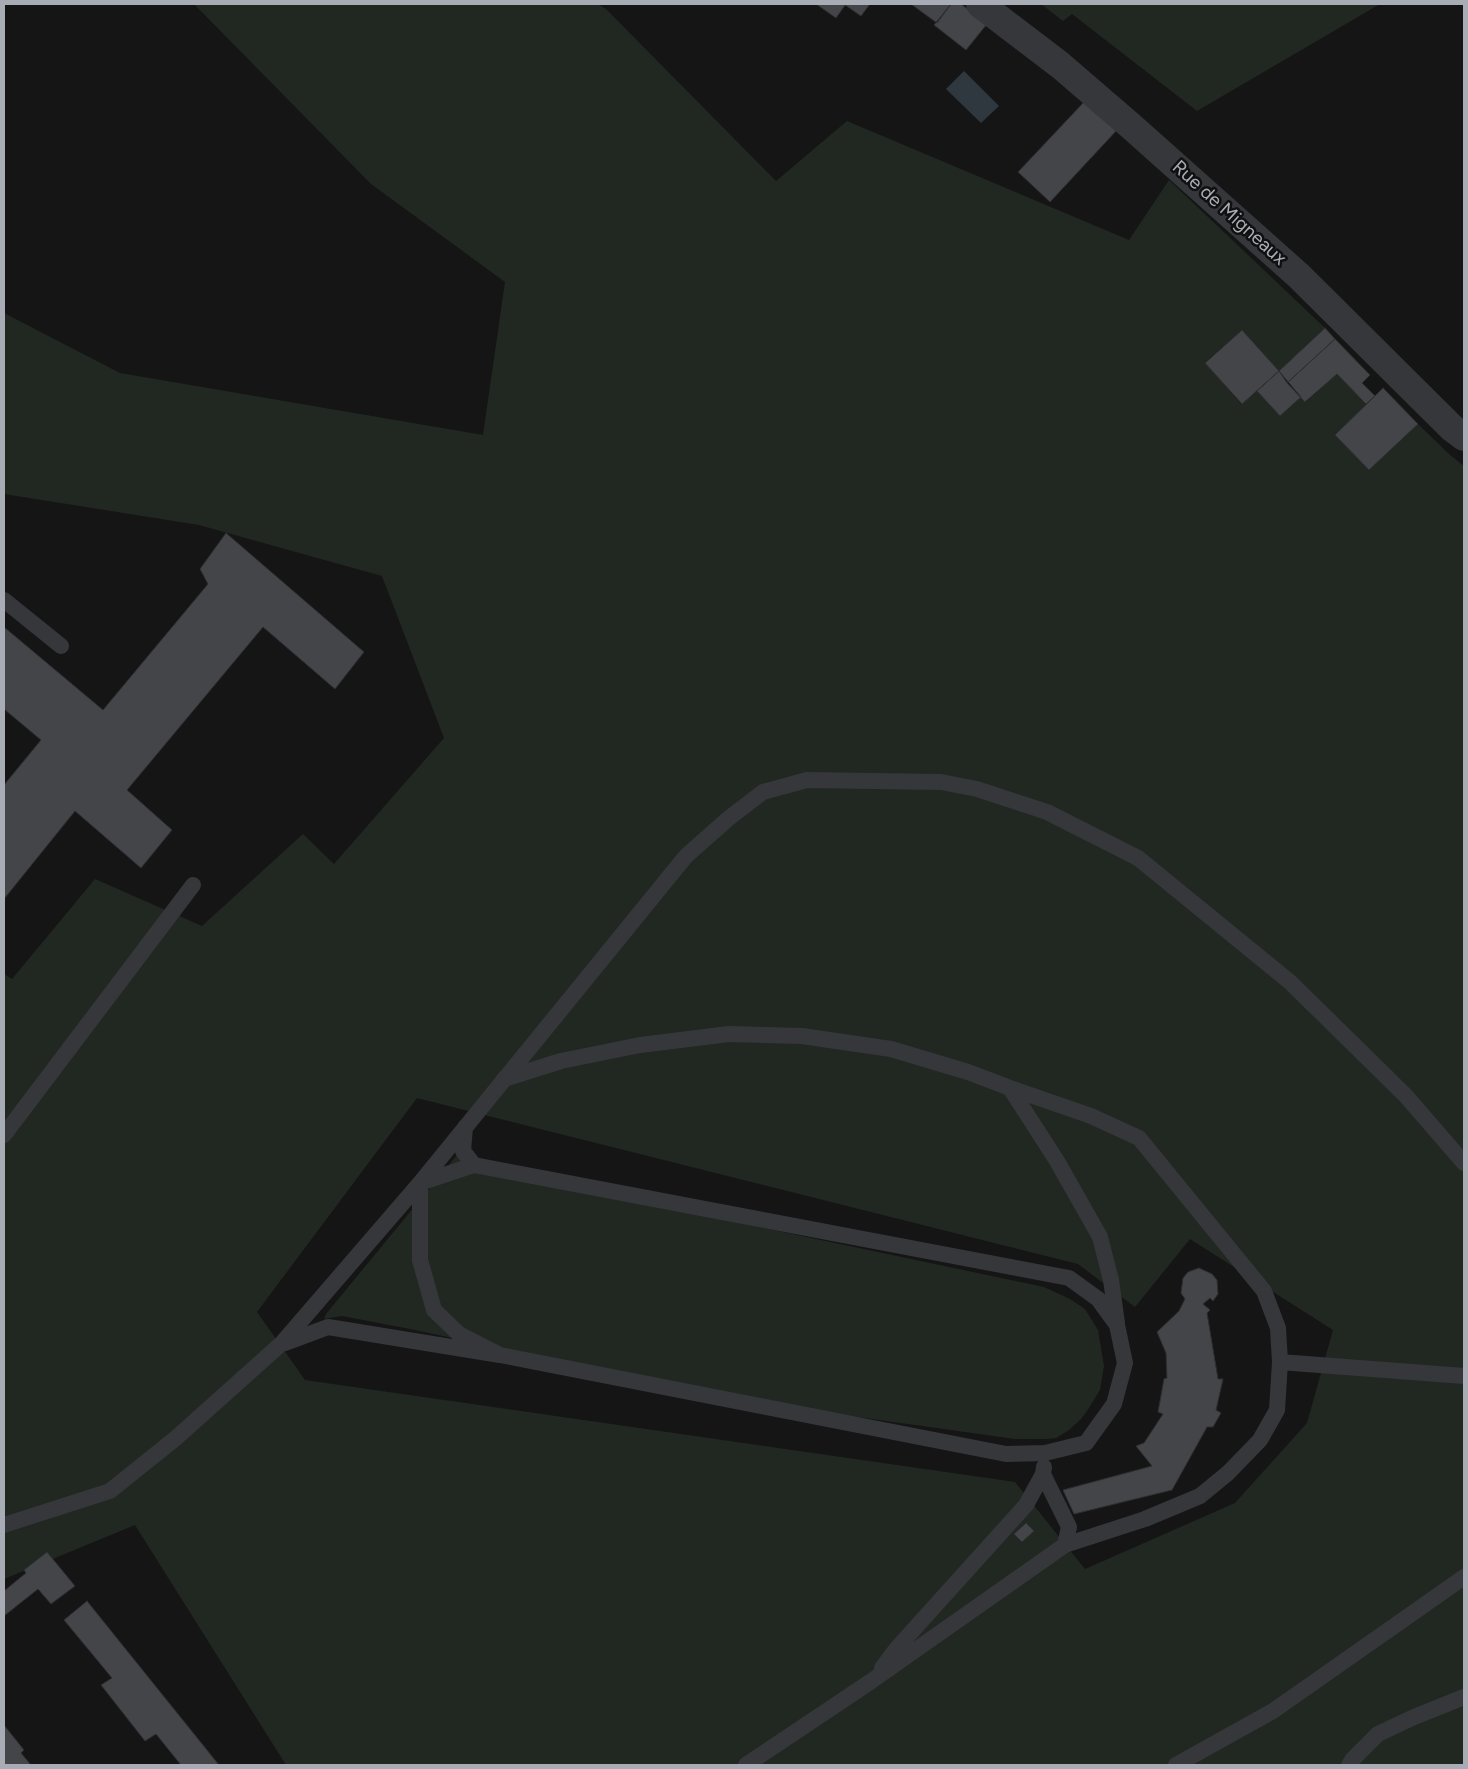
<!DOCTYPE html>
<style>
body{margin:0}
#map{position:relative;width:1468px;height:1769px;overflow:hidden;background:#151516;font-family:Figtree,sans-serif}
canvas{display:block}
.frame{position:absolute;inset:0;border:5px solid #a8adb5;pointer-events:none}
</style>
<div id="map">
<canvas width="1468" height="1769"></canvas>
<div class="frame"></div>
</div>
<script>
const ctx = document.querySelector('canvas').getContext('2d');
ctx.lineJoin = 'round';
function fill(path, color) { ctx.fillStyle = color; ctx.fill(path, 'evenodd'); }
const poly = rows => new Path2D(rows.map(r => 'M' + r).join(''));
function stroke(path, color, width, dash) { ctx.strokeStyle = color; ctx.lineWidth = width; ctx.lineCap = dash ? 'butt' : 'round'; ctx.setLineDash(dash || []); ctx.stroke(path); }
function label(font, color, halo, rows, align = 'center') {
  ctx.font = font + ' Figtree,sans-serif'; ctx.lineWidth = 5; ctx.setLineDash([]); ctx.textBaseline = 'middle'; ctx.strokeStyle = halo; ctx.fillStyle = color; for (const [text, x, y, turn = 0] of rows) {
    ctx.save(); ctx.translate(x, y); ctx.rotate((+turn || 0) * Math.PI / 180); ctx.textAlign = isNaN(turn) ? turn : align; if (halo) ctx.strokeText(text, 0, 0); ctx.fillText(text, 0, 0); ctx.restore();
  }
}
fill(poly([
 [194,4,598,4,606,9,776,181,847,121,1129,240,1169,180,1325,328,1279,371,1242,330,1205,362,1241,404,1257,391,1280,416,1301,397,1306,402,1337,374,1366,404,1336,435,1369,470,1418,424,1450,455,1464,466,1464,1765,286,1765,135,1525,4,1579,4,974,12,979,95,879,202,926,303,834,334,864,444,738,382,576,199,525,4,494,4,313,120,373,483,435,505,282,371,184],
 [417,1098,1078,1264,1135,1307,1190,1239,1333,1330,1307,1423,1235,1503,1085,1569,1015,1482,305,1380,257,1312],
 [1041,4,1380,4,1197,111,1072,14,1063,21],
 [457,1155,479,1168,1044,1287,1070,1299,1085,1309,1098,1330,1104,1366,1100,1390,1087,1411,1081,1419,1069,1430,1056,1438,1047,1439,1015,1439,815,1411,590,1367,410,1329,342,1316,324,1319,326,1314]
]), '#212822');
fill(poly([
 [964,71,999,106,981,123,946,89]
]), '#2f383e');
const building = poly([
 [816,4,846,4,836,18,816,4],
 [846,4,870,4,861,16,845,5,846,4],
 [911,4,951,4,937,23,911,4],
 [951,4,961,4,987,24,966,50,934,25,951,4],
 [1085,101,1117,130,1050,202,1018,172,1085,101],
 [1325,328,1335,339,1287,383,1279,371,1325,328],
 [1242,330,1279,371,1242,404,1205,363,1242,330],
 [1335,339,1370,375,1362,383,1375,396,1366,404,1337,374,1305,402,1287,383,1335,339],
 [1279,371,1301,397,1280,416,1257,391,1279,371],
 [1383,388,1418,424,1369,470,1335,435,1383,388],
 [226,533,364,652,335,689,263,627,127,790,172,830,141,868,75,811,4,899,4,785,41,740,4,709,4,627,103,710,208,584,200,569,226,533],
 [1199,1268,1212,1274,1217,1280,1218,1294,1213,1301,1210,1298,1203,1304,1210,1310,1207,1313,1218,1379,1223,1379,1216,1410,1221,1413,1213,1427,1207,1427,1172,1490,1074,1514,1063,1490,1152,1466,1136,1446,1144,1443,1163,1414,1158,1412,1164,1379,1167,1378,1166,1353,1157,1332,1179,1311,1185,1299,1181,1293,1183,1278,1188,1272,1199,1268],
 [1026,1523,1034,1531,1022,1542,1014,1534,1026,1523],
 [47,1552,75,1586,51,1604,38,1589,4,1616,4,1591,26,1573,24,1570,47,1552],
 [87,1601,219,1765,181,1765,156,1734,145,1741,101,1685,112,1678,64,1620,87,1601],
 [4,1725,24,1750,21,1753,31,1765,4,1765,4,1725]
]);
fill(building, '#444549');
stroke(building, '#2f2f32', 1);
stroke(poly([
 [4,600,61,646],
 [504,1079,561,1061,640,1045,729,1034,802,1036,891,1049,968,1072,1010,1088,1057,1161,1100,1237,1111,1280,1117,1323],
 [465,1127,463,1151,474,1165],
 [4,1135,193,885],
 [285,1343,328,1327,500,1355,1006,1454,1045,1453,1086,1443,1114,1404,1125,1363,1117,1325,1098,1299,1069,1278,474,1165,420,1183,420,1260,434,1310,459,1334,500,1355],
 [1280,1362,1464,1376],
 [1044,1467,1043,1474,1069,1527,1065,1545],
 [4,1525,110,1491,176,1438,282,1343,420,1183,686,856,729,818,763,792,807,780,941,782,977,789,1047,812,1138,858,1290,982,1406,1096,1464,1163],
 [882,1668,897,1648,1026,1505,1043,1474],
 [746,1765,870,1682,1065,1545,1145,1519,1200,1496,1228,1473,1260,1440,1277,1410,1280,1362,1278,1328,1264,1291,1139,1138,1091,1116,1010,1088],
 [1176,1765,1273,1711,1464,1577],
 [1349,1765,1352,1760,1378,1734,1414,1717,1464,1697]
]), '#36373b', 16);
stroke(poly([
 [980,4,1060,65,1132,127,1299,276,1452,428,1464,437]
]), '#36373b', 28);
label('19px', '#a8adb5', '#101011', [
 ["Rue de Migneaux",1229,213,42]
]);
</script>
